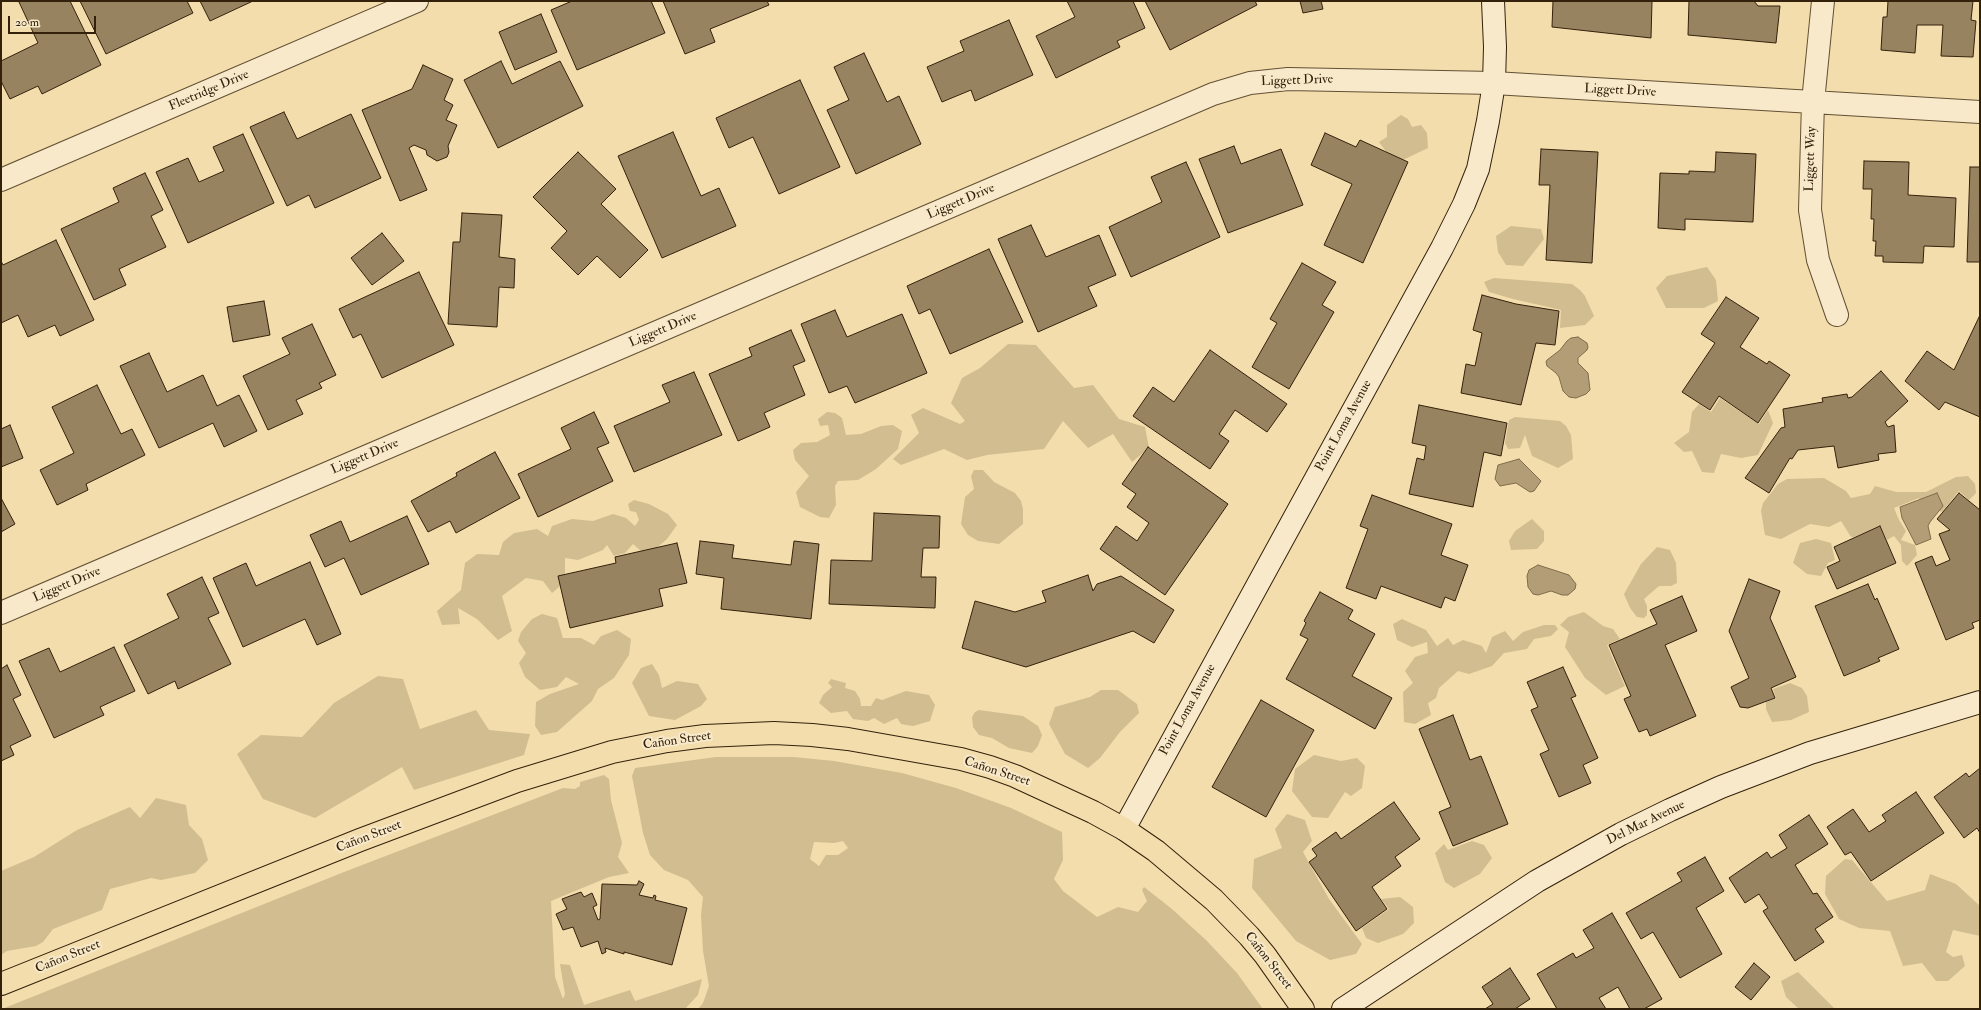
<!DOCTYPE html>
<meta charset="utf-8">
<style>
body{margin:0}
#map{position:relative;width:1981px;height:1010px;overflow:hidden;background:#f3ddac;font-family:"IM FELL Double Pica",serif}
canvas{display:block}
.frame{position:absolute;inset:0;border:2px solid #33210c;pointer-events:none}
.scale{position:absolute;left:8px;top:16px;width:88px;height:18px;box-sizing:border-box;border:2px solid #33210c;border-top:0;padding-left:5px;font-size:12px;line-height:14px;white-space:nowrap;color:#33210c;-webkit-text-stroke:3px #f7e9c9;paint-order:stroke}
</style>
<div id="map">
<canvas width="1981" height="1010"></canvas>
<div class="frame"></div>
<div class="scale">20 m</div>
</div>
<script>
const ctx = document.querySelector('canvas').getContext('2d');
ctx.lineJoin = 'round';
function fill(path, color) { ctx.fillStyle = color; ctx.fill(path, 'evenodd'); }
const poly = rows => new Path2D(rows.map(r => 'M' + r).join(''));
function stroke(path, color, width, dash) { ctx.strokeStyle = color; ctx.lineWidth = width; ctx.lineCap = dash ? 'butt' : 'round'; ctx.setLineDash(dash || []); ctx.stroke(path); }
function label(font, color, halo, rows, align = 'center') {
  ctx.font = font + ' "IM FELL Double Pica",serif'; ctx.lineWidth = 4; ctx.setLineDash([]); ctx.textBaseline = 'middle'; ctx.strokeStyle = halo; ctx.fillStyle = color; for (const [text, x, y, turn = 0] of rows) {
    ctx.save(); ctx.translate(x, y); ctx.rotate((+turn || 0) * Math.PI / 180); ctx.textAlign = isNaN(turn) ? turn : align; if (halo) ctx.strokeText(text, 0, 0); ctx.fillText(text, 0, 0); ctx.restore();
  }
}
fill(poly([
 [1401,115,1408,119,1412,127,1421,125,1427,133,1428,148,1403,160,1388,154,1379,142,1387,137,1387,125],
 [1511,226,1541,229,1544,239,1523,266,1506,265,1498,252,1496,236],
 [1707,267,1716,280,1718,301,1704,308,1666,308,1656,288,1667,276],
 [1494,278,1572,284,1580,290,1585,296,1594,316,1585,325,1560,328,1561,310,1513,299,1489,292,1484,282],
 [1008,344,1036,345,1074,388,1093,385,1119,419,1145,427,1149,448,1132,462,1113,434,1088,448,1063,421,1044,449,987,455,967,460,944,449,901,465,893,459,919,433,911,415,923,408,960,424,965,421,951,403,962,378,980,368],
 [1720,398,1759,424,1768,410,1773,423,1758,455,1741,458,1721,454,1714,473,1702,472,1692,451,1684,452,1674,443,1689,432,1692,412,1699,404,1711,412],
 [827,412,835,413,842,418,846,435,861,434,881,426,893,425,902,431,898,449,876,469,858,480,838,481,835,486,836,505,829,518,820,517,800,507,796,492,809,476,795,460,793,450,801,443,817,442,830,435,828,425,820,426,818,419],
 [1515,417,1560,421,1566,426,1571,435,1573,459,1558,468,1532,456,1525,435,1520,448,1508,449,1505,443,1509,420],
 [974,470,983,470,994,482,1015,493,1021,501,1023,509,1023,524,999,544,978,541,968,535,961,524,965,497,974,489,971,476],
 [1968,476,1975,484,1976,493,1969,500,1959,491,1942,512,1923,505,1919,498,1894,508,1899,520,1906,531,1901,540,1915,545,1917,555,1907,566,1902,561,1901,545,1894,536,1887,540,1880,526,1854,537,1851,537,1841,521,1829,527,1810,524,1781,539,1765,535,1761,511,1763,503,1778,484,1787,479,1824,478,1846,491,1851,498,1870,494,1875,486,1896,492,1926,492,1956,477],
 [634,500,649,504,668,514,677,525,667,539,653,551,641,551,633,544,625,553,614,556,607,545,603,550,578,560,565,558,565,582,552,593,543,581,526,578,502,596,512,631,498,640,477,619,458,608,460,624,442,625,437,611,461,590,465,563,477,554,499,555,503,542,514,533,537,529,548,536,552,526,572,519,593,521,613,514,626,518,635,526,639,520,636,512,630,511,628,504],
 [1532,519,1544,531,1544,541,1537,549,1511,550,1509,541,1515,531],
 [1816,539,1831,543,1835,560,1828,563,1821,576,1807,574,1793,563,1800,543],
 [1657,547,1670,550,1676,563,1677,583,1671,586,1659,586,1644,599,1647,606,1647,615,1644,618,1637,617,1630,608,1624,594,1641,564],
 [1584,612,1603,626,1613,629,1620,639,1607,645,1625,686,1606,695,1585,678,1565,647,1569,632,1560,625,1568,617],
 [542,614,557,618,563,638,581,638,594,645,601,636,617,630,631,639,629,655,614,678,598,689,592,701,557,732,541,735,535,726,536,702,550,694,579,684,566,677,557,687,540,690,525,677,519,663,526,653,518,641,521,632,532,619],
 [1402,619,1426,630,1437,646,1448,638,1453,645,1463,640,1482,646,1486,653,1492,637,1505,631,1513,641,1523,632,1544,625,1555,625,1558,629,1551,636,1534,639,1527,649,1504,653,1492,666,1469,674,1458,671,1439,688,1436,698,1428,703,1431,715,1415,724,1404,722,1403,692,1413,683,1405,671,1415,657,1428,653,1427,642,1412,647,1397,640,1393,624],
 [652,664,659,675,662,688,677,681,698,684,707,699,701,706,675,720,649,716,632,683,641,668],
 [378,676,403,679,420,729,476,710,489,730,530,734,524,755,414,790,402,767,315,818,263,799,237,754,261,735,302,737,334,703],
 [831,679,846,683,845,688,855,691,860,699,861,706,871,706,876,698,882,700,906,691,929,695,935,705,930,721,913,726,901,724,897,718,884,724,874,718,868,721,853,719,847,711,831,713,819,703,823,695,832,687,828,683],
 [1790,683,1802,688,1807,696,1809,712,1791,720,1772,722,1766,709,1766,702,1776,698,1773,689],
 [1101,690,1118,690,1137,704,1139,713,1120,732,1100,758,1088,768,1065,754,1049,724,1055,707,1090,697],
 [979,710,1023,716,1038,726,1042,735,1038,746,1032,753,1009,748,992,738,979,735,973,727,972,717,975,712],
 [1314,755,1341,761,1357,758,1365,766,1362,788,1351,796,1345,792,1328,818,1312,817,1292,791,1295,769],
 [716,757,794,757,834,761,902,773,956,788,1011,808,1062,832,1063,860,1054,879,1063,891,1097,917,1118,907,1138,912,1147,901,1142,890,1144,887,1172,909,1206,940,1237,973,1263,1009,698,1009,703,1003,709,986,703,951,701,915,703,897,688,880,664,870,650,855,643,833,632,776,635,768],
 [843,841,848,848,838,855,826,855,819,866,810,859,814,842,834,843],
 [604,775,609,779,611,800,622,843,618,857,629,873,609,877,551,901,555,977,563,999,565,994,560,964,570,965,584,1005,630,990,635,1001,702,979,698,995,685,1009,2,1009,344,872,563,788,575,789,580,786,580,782],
 [156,798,186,805,189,825,202,839,208,860,195,873,161,880,151,878,110,889,102,910,53,929,43,942,36,946,7,951,1,955,1,871,34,857,77,830,130,807,140,818],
 [1287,814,1305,820,1312,841,1303,852,1329,899,1362,944,1356,954,1330,960,1296,941,1252,888,1254,859,1282,848,1275,829],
 [1472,841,1484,845,1492,858,1480,874,1454,888,1445,882,1435,853,1444,844,1448,850],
 [1845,859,1852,860,1887,901,1925,890,1930,874,1956,884,1980,906,1980,936,1953,930,1946,952,1953,957,1962,955,1965,966,1948,981,1936,981,1922,963,1903,966,1890,931,1859,928,1839,919,1825,894,1826,876],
 [1400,897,1413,907,1414,923,1403,934,1378,943,1366,938,1362,928,1389,909,1381,899],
 [1798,972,1834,1008,1834,1009,1799,1009,1786,997,1781,981]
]), '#d2bd91');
const water = poly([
 [1578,337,1587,343,1588,347,1587,350,1578,358,1578,363,1588,373,1590,390,1586,394,1576,398,1569,397,1563,391,1559,377,1556,373,1547,366,1546,362,1547,360,1560,350,1567,341,1571,338,1578,337],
 [1519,459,1541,481,1534,491,1530,492,1516,483,1500,486,1495,479,1498,465,1519,459],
 [1937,493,1943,506,1930,522,1928,526,1931,539,1916,545,1902,518,1900,507,1937,493],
 [1538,565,1569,575,1576,584,1575,589,1568,595,1562,595,1551,591,1538,595,1533,594,1528,587,1527,576,1529,570,1538,565]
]);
fill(water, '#b29d76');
stroke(water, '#7f6b4c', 1);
const building = poly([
 [21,1,70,1,101,65,42,94,38,86,10,99,1,81,1,61,38,43,19,2,21,1],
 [80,1,187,1,193,13,106,54,80,1],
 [200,1,253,1,210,21,200,1],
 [572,1,651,1,665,33,577,70,551,10,572,1],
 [663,1,767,1,769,5,710,29,715,42,685,54,663,1],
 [1067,1,1133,1,1145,28,1117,41,1120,47,1056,78,1036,36,1075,17,1067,1],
 [1145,1,1255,1,1257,5,1170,50,1145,1],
 [1300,1,1321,1,1323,9,1303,13,1300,1],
 [1553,1,1652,1,1651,38,1552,27,1553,1],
 [1689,1,1754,1,1758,6,1780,6,1776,43,1688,35,1689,1],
 [1888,1,1973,1,1971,20,1976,21,1973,57,1941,56,1943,25,1917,25,1915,53,1881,50,1883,17,1887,17,1888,1],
 [541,14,557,52,515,70,499,32,541,14],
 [1009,20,1033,75,975,101,971,90,942,102,927,67,964,51,960,41,1009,20],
 [864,53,887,102,899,96,921,144,856,174,827,110,849,100,834,67,864,53],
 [501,61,512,84,560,61,583,106,498,148,464,80,501,61],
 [423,65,453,79,444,100,453,105,446,120,457,125,448,146,449,152,447,157,437,161,427,155,426,150,414,145,409,148,427,190,400,201,362,110,412,89,423,65],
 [800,80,840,167,779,194,753,137,729,148,716,118,800,80],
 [284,112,297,139,351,114,381,178,315,208,309,195,287,206,250,127,284,112],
 [673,132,701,196,719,188,736,226,662,258,618,156,673,132],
 [1325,133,1356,147,1360,140,1408,162,1363,263,1324,245,1352,184,1311,165,1325,133],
 [243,134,274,203,188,243,156,172,188,158,199,182,224,171,213,147,243,134],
 [1234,146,1241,164,1281,149,1303,205,1228,233,1199,159,1234,146],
 [1541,149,1598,152,1592,263,1546,260,1550,185,1539,185,1541,149],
 [578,152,616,189,601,204,648,250,620,278,597,256,578,275,551,248,567,231,533,197,578,152],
 [1716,152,1756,154,1753,222,1685,219,1685,230,1658,228,1660,173,1689,174,1689,171,1715,172,1716,152],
 [1864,161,1909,162,1908,195,1956,198,1954,247,1924,246,1923,263,1883,262,1883,256,1875,256,1876,241,1873,241,1874,219,1871,219,1872,189,1863,189,1864,161],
 [1186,162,1220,237,1131,277,1109,227,1162,202,1151,177,1186,162],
 [1970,167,1980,167,1980,262,1967,262,1970,167],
 [145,173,163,210,151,216,166,247,119,269,126,285,94,300,61,229,119,202,113,188,145,173],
 [462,213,502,215,499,257,515,259,514,288,499,287,497,327,448,324,453,242,460,242,462,213],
 [1031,225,1046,257,1099,235,1116,275,1088,287,1097,306,1038,332,998,239,1031,225],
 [382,233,404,261,372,285,351,258,382,233],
 [56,240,94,320,60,336,55,325,28,337,18,315,1,323,1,261,3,265,56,240],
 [989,249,1023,322,950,354,930,309,919,314,907,286,989,249],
 [1302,263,1336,282,1322,305,1334,312,1289,389,1252,367,1277,323,1270,319,1302,263],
 [419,272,454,345,382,378,361,334,353,338,339,309,419,272],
 [1482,295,1516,304,1559,311,1555,345,1536,343,1521,405,1461,393,1466,364,1475,366,1482,333,1473,330,1482,295],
 [1726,297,1759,318,1740,347,1767,364,1769,361,1790,375,1758,423,1719,396,1710,410,1682,392,1715,343,1701,334,1726,297],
 [264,301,270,335,233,342,227,307,264,301],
 [835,310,847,337,902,314,927,373,855,403,847,386,829,393,801,324,835,310],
 [1980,315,1980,417,1945,402,1939,410,1905,381,1927,351,1954,370,1980,315],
 [312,324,336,375,319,383,322,388,296,400,303,414,268,430,243,376,290,354,282,338,312,324],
 [791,330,805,361,793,366,805,395,764,413,770,427,738,441,709,374,752,356,749,348,791,330],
 [1210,350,1287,404,1267,432,1235,410,1219,434,1229,441,1210,469,1133,416,1153,387,1174,402,1210,350],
 [149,353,167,392,203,375,217,406,239,395,257,431,224,447,213,423,159,448,120,366,149,353],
 [1881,371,1908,401,1885,422,1888,427,1894,425,1896,452,1878,454,1879,460,1838,468,1834,446,1798,450,1792,459,1790,458,1769,493,1745,478,1781,428,1785,427,1783,409,1823,402,1822,398,1847,394,1848,398,1852,397,1881,371],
 [694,372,722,435,634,472,614,426,670,402,662,385,694,372],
 [97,385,121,434,132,429,145,455,86,484,88,490,57,505,40,470,74,453,52,407,97,385],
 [1419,405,1507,423,1501,456,1484,452,1473,507,1409,494,1417,458,1424,460,1426,446,1412,443,1419,405],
 [594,412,609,443,597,448,613,481,538,517,518,474,571,449,561,428,594,412],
 [10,425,23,458,1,467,1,429,10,425],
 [1148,447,1228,504,1165,595,1100,549,1116,526,1137,541,1149,523,1127,507,1136,494,1122,484,1148,447],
 [495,452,520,498,456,533,450,521,428,532,411,501,457,476,456,473,495,452],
 [1959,493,1980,510,1980,620,1972,623,1974,628,1946,640,1915,563,1932,556,1936,566,1950,560,1939,534,1950,530,1937,519,1959,493],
 [1372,495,1452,524,1441,555,1468,565,1455,601,1445,597,1441,608,1381,586,1376,599,1346,588,1368,529,1360,526,1372,495],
 [1,498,15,524,1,532,1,498],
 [874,513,940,516,939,548,923,548,921,577,936,577,935,608,829,604,831,560,872,561,874,513],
 [407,516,429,564,361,595,344,558,325,567,310,535,341,521,350,542,407,516],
 [1880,526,1896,563,1837,589,1827,567,1840,561,1834,547,1880,526],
 [700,541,734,545,732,558,791,565,794,541,819,544,811,619,721,609,724,578,696,574,700,541],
 [677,543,687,583,659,589,663,606,570,628,558,576,616,563,615,557,677,543],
 [310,562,341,634,317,645,305,619,243,647,213,578,246,563,256,586,310,562],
 [1088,575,1093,591,1097,584,1121,576,1174,610,1154,643,1133,631,1026,667,962,648,975,601,1015,612,1046,602,1042,591,1088,575],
 [202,577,219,613,208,618,231,664,178,689,175,681,148,694,124,645,179,618,167,594,202,577],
 [1749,579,1780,591,1770,618,1796,677,1771,688,1775,698,1748,708,1740,707,1731,687,1749,678,1729,631,1749,579],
 [1868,584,1875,600,1877,598,1899,649,1878,658,1880,661,1844,676,1815,606,1868,584],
 [1320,592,1353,610,1348,619,1375,634,1352,676,1392,698,1375,729,1286,679,1308,639,1300,635,1306,623,1304,621,1320,592],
 [1682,596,1697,631,1665,645,1696,716,1650,736,1647,729,1639,732,1624,699,1631,696,1609,645,1657,624,1650,610,1682,596],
 [114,647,135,691,100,707,104,715,54,738,19,661,49,648,60,672,114,647],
 [7,665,21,695,13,699,31,736,10,746,14,755,1,761,1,669,7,665],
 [1563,667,1576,696,1571,698,1598,758,1583,765,1591,783,1559,797,1540,754,1549,750,1531,710,1538,707,1527,682,1563,667],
 [1261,700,1314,730,1266,817,1212,787,1261,700],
 [1453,715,1470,760,1481,756,1508,824,1453,846,1439,812,1451,807,1419,729,1453,715],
 [1980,768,1980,833,1977,828,1964,838,1934,797,1966,773,1969,777,1980,768],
 [1916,792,1944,833,1871,881,1851,852,1845,855,1827,827,1853,809,1869,832,1886,821,1882,815,1916,792],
 [1394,802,1420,839,1395,857,1401,866,1372,887,1387,909,1356,931,1309,862,1317,856,1312,849,1336,832,1341,839,1394,802],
 [1809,815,1828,844,1795,865,1813,894,1817,893,1833,917,1815,929,1824,942,1795,961,1763,911,1768,908,1759,894,1745,903,1729,878,1767,852,1771,858,1787,848,1779,835,1809,815],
 [1705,857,1724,891,1696,908,1722,954,1680,978,1653,932,1641,939,1626,913,1682,881,1677,873,1705,857],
 [639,881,644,884,639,895,653,898,654,895,656,896,655,900,687,908,672,965,624,952,624,954,605,948,606,952,602,954,598,941,581,947,573,927,563,930,556,914,567,909,562,899,581,892,584,897,592,893,597,905,593,907,598,920,600,919,602,884,637,885,639,881],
 [1612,913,1662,999,1644,1009,1630,1009,1618,987,1599,998,1606,1009,1557,1009,1537,974,1573,953,1576,958,1594,948,1583,930,1612,913],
 [1754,963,1770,977,1751,1000,1735,987,1754,963],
 [1510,968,1530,999,1515,1009,1485,1009,1493,1004,1482,987,1510,968]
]);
fill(building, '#97835f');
stroke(building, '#33210c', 1);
const street = poly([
 [1823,1,1813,102,1810,210,1818,260,1837,315],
 [1,180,417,1],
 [1,613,1213,94,1250,83,1288,79,1494,83,1980,112]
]);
const secondary = poly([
 [1124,829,1442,248,1464,204,1478,169,1488,121,1494,83,1495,47,1493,1],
 [1343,1009,1537,881,1621,834,1670,810,1721,787,1810,753,1980,702]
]);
const primary = poly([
 [1,984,360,840,517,781,612,752,667,741,705,736,774,733,812,735,848,739,961,759,990,767,1015,776,1093,812,1124,829,1156,851,1214,900,1249,936,1265,955,1303,1009]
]);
stroke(street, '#635034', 24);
stroke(secondary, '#33210c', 24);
stroke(primary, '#33210c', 24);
stroke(street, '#f7e9c9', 22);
stroke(secondary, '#f7e9c9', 22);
stroke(primary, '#f3ddac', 22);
label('13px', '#33210c', '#f7e9c9', [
 ["Liggett Drive",1297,81,-2],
 ["Fleetridge Drive",209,91,-23],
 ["Liggett Drive",1620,91,3],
 ["Liggett Way",1811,159,-88],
 ["Liggett Drive",961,202,-23],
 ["Liggett Drive",663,330,-23],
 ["Point Loma Avenue",1344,426,-61],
 ["Liggett Drive",365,457,-23],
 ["Liggett Drive",67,585,-23],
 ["Point Loma Avenue",1188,710,-61],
 ["Cañon Street",677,741,-8],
 ["Cañon Street",997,772,18],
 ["Del Mar Avenue",1646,823,-26],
 ["Cañon Street",369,837,-21],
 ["Cañon Street",68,957,-22],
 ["Cañon Street",1268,961,52]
]);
</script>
